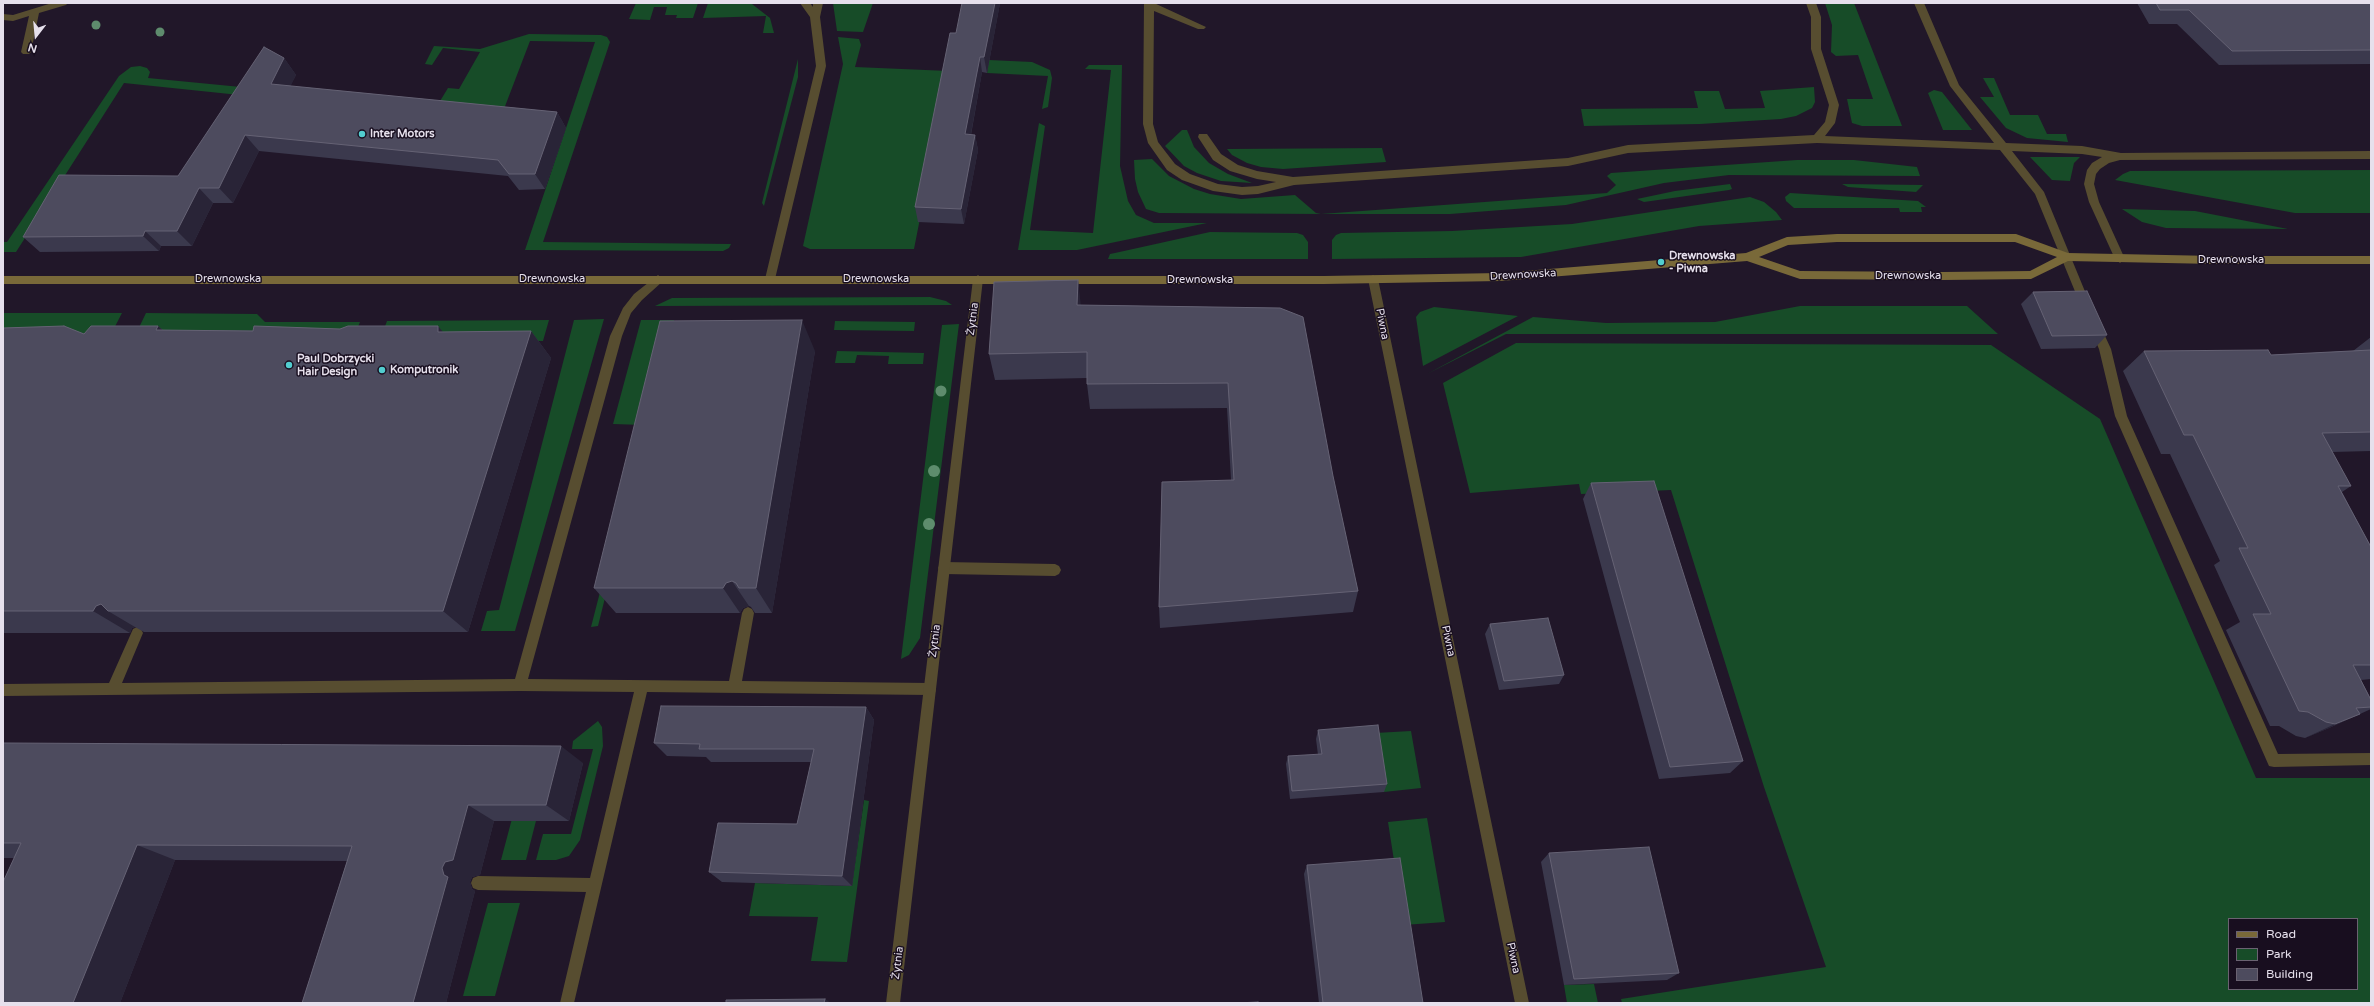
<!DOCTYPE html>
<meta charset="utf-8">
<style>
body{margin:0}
#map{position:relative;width:2374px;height:1006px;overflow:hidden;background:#211729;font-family:"Varela Round",sans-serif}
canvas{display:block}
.frame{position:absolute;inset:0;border:4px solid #e6e0ec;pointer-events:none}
.legend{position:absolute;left:2228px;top:918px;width:130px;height:72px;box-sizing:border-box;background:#180e1f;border:1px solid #6a6271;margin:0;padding:5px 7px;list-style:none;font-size:12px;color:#e6e0ec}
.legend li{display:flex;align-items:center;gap:8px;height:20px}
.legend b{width:20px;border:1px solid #6a6271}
.north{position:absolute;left:16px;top:16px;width:40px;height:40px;-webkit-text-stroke:3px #180e1f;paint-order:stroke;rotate:196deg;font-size:11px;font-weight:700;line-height:16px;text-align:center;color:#e6e0ec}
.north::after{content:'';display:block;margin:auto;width:14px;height:18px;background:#e6e0ec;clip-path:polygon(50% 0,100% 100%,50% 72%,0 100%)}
</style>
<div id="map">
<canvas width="2374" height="1006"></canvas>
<div class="frame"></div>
<ul class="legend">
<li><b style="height:5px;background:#796939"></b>Road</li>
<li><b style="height:11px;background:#174c28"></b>Park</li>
<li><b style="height:11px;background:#4d4b5e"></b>Building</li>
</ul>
<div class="north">N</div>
</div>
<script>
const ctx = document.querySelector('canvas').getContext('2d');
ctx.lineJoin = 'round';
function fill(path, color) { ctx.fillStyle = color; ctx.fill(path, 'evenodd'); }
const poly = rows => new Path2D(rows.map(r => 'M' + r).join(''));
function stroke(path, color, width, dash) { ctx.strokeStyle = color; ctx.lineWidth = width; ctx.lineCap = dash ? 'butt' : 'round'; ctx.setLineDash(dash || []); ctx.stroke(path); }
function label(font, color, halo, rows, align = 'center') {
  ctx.font = font + ' "Varela Round",sans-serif'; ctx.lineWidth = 3; ctx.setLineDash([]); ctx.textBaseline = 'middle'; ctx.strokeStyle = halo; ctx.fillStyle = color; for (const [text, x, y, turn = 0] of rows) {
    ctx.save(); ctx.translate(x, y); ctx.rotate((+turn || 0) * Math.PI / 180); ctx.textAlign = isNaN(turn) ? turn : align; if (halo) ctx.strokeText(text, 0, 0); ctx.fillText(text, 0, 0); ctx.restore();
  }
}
fill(poly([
 [636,3,698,3,693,18,676,18,677,15,665,15,667,7,654,7,650,20,629,19],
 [708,3,752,4,770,18,774,33,763,33,766,16,703,18],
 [833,3,873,3,863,32,837,31],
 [1825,3,1854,3,1902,126,1862,126,1852,123,1847,99,1873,99,1858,55,1836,56,1831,52,1832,25],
 [529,34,601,35,607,37,610,42,543,242,731,244,729,248,723,251,525,250,595,42,530,41,499,122,124,83,16,252,3,252,3,242,7,242,119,76,131,67,140,66,147,68,150,72,148,78,437,106,448,88,459,89,480,52,443,48,432,65,425,64,434,46,480,49],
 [838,37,859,39,861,45,855,67,949,71,914,249,810,249,803,246,843,64],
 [798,59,798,77,764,206,762,203],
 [989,60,1032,62,1050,70,1052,78,1048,107,1042,109,1048,76,987,73],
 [1089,65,1122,65,1120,166,1128,201,1136,215,1154,223,1207,223,1077,250,1018,250,1039,123,1045,126,1030,230,1093,233,1111,70,1085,69],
 [1983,78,1994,78,2010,115,2038,115,2047,134,2066,134,2068,142,2027,138,2006,128,1980,97,1994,97],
 [1814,87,1815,102,1812,108,1796,116,1781,119,1700,124,1584,126,1581,109,1698,108,1694,91,1719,91,1725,109,1765,108,1760,91],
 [1934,90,1942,92,1972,130,1943,130,1928,93],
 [1182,130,1187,130,1194,147,1209,163,1228,174,1252,183,1221,181,1197,173,1184,166,1165,146],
 [1382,148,1386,162,1283,169,1261,167,1247,163,1232,155,1227,149],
 [2030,157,2080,157,2074,163,2070,181,2052,180],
 [1152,159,1169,176,1194,189,1210,194,1241,199,1295,195,1316,213,1321,214,1607,193,1616,185,1607,176,1611,173,1797,160,1854,160,1917,167,1920,176,1729,175,1664,183,1566,205,1450,214,1321,214,1159,213,1146,209,1138,192,1135,179,1134,160],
 [2371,170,2371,213,2295,213,2115,180,2123,174,2130,171],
 [1730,184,1732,189,1729,190,1644,202,1637,199,1675,191],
 [1842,184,1923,185,1916,192,1848,187],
 [1790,193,1918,201,1926,207,1921,207,1922,212,1900,212,1899,208,1794,208,1786,201,1785,197],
 [1750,197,1764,202,1776,212,1782,220,1699,226,1521,257,1332,259,1332,240,1336,235,1341,233,1452,231,1572,224],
 [2122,209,2195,211,2288,229,2166,228,2142,222],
 [1210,232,1297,233,1303,235,1308,242,1308,259,1108,259,1110,254,1115,253],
 [930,297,946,301,952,305,655,306,672,298],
 [1800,306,1967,306,1998,334,1506,334,1427,374,1533,317,1606,323,1715,322],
 [1434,307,1518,316,1423,366,1416,317,1420,312],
 [3,313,122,313,107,342,3,341],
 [146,313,257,314,265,322,360,322,352,342,132,342],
 [604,319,515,631,481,631,487,611,499,610,574,320],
 [549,320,543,341,380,340,387,321],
 [641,320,674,320,598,626,591,627,643,425,613,424],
 [835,321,915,322,914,331,834,330],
 [959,324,920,638,909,655,901,659,942,325],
 [1516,343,1991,345,2100,419,2256,778,2371,778,2371,1003,1622,1003,1621,999,1826,967,1764,787,1671,490,1581,494,1579,484,1470,493,1443,383],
 [2229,919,2357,919,2357,989,2229,989],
 [837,351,924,353,923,364,888,364,889,356,857,355,855,363,835,363],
 [598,721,602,727,603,746,580,840,569,856,556,860,536,860,543,834,571,834,593,749,572,749,573,741],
 [1411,731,1421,788,1384,792,1375,733],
 [526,766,550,766,526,860,501,860],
 [864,800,869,801,847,962,811,961,818,917,749,916,755,883,852,886],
 [1427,818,1445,922,1404,925,1388,822],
 [488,903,520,903,495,996,463,996],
 [1594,984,1598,1003,1567,1003,1564,985]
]), '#174c28');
fill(poly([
 [52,3,68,3,66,5,39,13,31,52,29,54,23,54,21,52,29,16,13,21,3,20,3,14,13,15,52,3],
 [800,3,810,3,813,7,813,3,823,3,820,17,826,66,775,279,770,283,765,279,816,66,810,17,800,3],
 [1144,3,1154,3,1206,27,1204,29,1198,29,1154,11,1153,124,1158,142,1175,164,1190,174,1218,184,1242,187,1258,186,1276,182,1257,179,1230,171,1213,160,1198,137,1199,134,1207,134,1221,154,1238,165,1257,171,1293,177,1568,158,1628,145,1814,135,1825,122,1829,105,1811,49,1811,17,1806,3,1816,3,1821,17,1821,49,1839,105,1835,123,1825,136,1994,143,1950,86,1914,3,1924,3,1959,85,2006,143,2082,146,2121,153,2371,151,2371,159,2120,160,2109,163,2100,169,2096,174,2094,184,2099,202,2125,259,2120,263,2115,259,2089,202,2084,184,2087,170,2092,163,2102,157,2082,154,2012,151,2044,192,2091,306,2086,310,2081,306,2035,194,2000,150,1817,143,1628,153,1568,166,1294,185,1258,194,1242,195,1213,191,1182,180,1167,170,1148,143,1143,124,1144,3],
 [658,275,663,279,662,282,642,300,631,313,622,336,528,679,729,681,742,613,744,609,748,607,752,609,754,613,742,681,930,683,935,685,936,689,935,693,930,695,647,692,574,1003,560,1003,586,892,478,890,473,888,471,883,473,878,478,876,590,878,634,692,520,691,3,696,3,684,109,683,133,629,137,627,141,629,143,633,122,683,515,679,610,336,623,308,634,294,658,275],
 [2095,322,2099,323,2111,349,2127,416,2278,754,2371,753,2371,765,2274,767,2269,766,2115,416,2099,349,2089,326,2095,322],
 [944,562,1055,564,1059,566,1061,570,1059,574,1055,576,944,574,940,572,938,568,940,564,944,562]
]), '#574d30');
fill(poly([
 [978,275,983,279,900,1003,886,1003,973,279,978,275],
 [1373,275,1378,279,1529,1003,1515,1003,1368,279,1373,275]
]), '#574d30');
fill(poly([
 [1837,234,2016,234,2068,253,2215,256,2371,256,2371,264,2215,264,2068,261,2031,279,1943,280,1800,279,1747,261,1500,281,1324,284,3,284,3,276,1324,276,1500,273,1746,253,1787,237,1837,234],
 [1837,242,2015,242,2057,257,2030,271,1943,272,1800,271,1759,257,1788,245,1837,242]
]), '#796939');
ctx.fillStyle = '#5e8c6d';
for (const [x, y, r] of [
 [96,25,4.5],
 [160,32,4.5],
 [941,391,5.5],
 [934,471,6],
 [929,524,6]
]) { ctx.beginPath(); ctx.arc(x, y, r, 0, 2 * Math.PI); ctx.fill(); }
fill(poly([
 [1000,3,987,73,982,72,971,135,975,135,978,150,964,224,918,222,915,207,956,33],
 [2137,3,2371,3,2371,64,2219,65,2177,24,2149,24],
 [284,58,296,75,290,86,557,112,566,128,545,189,519,190,508,176,259,151,233,203,213,203,192,246,161,246,159,251,40,252,23,237,178,176],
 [1078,280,1080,305,1280,308,1333,476,1358,591,1353,612,1160,628,1159,607,1231,480,1227,408,1090,409,1087,384,1087,378,995,380,989,354],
 [2033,292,2107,335,2095,348,2041,349,2021,304],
 [158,326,163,330,443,332,531,331,551,358,468,632,144,632,135,627,132,628,130,633,3,633,3,328,84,334],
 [2371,337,2371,451,2332,452,2351,486,2342,492,2371,547,2371,679,2361,680,2371,700,2371,709,2329,728,2305,738,2296,736,2279,726,2270,726,2226,630,2240,622,2214,565,2220,561,2170,454,2161,454,2123,371,2144,351,2271,355,2353,351],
 [815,351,772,613,755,613,751,607,749,606,743,608,740,613,616,613,594,588],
 [1591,483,1743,761,1730,773,1659,779,1583,499],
 [1490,624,1564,675,1559,684,1499,690,1485,634],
 [866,707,874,720,852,886,722,882,709,872,797,824,811,762,711,762,706,757,667,756,654,743],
 [1318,730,1387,784,1384,792,1290,799,1286,764,1288,756,1318,755,1316,739],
 [3,743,583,763,569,821,494,821,480,875,472,877,470,882,472,889,475,891,446,1003,302,1003,347,861,175,860,120,1003,3,1003,14,858,3,858],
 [1549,853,1679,973,1667,980,1564,985,1541,862],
 [1307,865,1423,1003,1319,1003,1304,874]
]), '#3b394d');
fill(poly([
 [995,3,1000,3,987,73,984,57],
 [980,57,982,72,968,150,965,134],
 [284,58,296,75,284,100,271,84],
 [557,112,566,128,545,189,535,174],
 [245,135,259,151,233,203,219,188],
 [975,135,978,150,964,224,961,209],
 [199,188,213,203,192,246,177,231],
 [145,231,161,246,159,251,143,236],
 [1078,280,1081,307,1077,305],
 [802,320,815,351,772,613,756,588],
 [158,326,189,354,156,330],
 [438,326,461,354,438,332],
 [531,331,551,358,468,632,443,611],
 [732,581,749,606,743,608,740,613,723,588,726,583],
 [101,604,108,611,135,627,132,628,130,633,93,611,96,606],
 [866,707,874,720,852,886,842,876],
 [2360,714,2329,728,2305,738,2335,724],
 [561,746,583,763,569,821,546,805],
 [468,805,494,821,480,875,472,877,470,882,472,889,475,891,446,1003,413,1003,444,875,442,868],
 [137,845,175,860,120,1003,73,1003],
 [825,999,831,1003,824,1003]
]), '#292437');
const building = poly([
 [962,3,995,3,984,57,980,57,965,134,975,135,961,209,915,207,950,33,956,33,962,3],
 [2156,3,2371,3,2371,50,2232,51,2189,10,2160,10,2156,3],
 [264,47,284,58,271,84,557,112,535,174,509,174,498,160,245,135,219,188,199,188,177,231,145,231,143,236,23,237,59,175,178,176,264,47],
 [1078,280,1077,305,1280,308,1303,317,1333,476,1358,591,1159,607,1162,482,1234,480,1228,383,1087,384,1087,352,989,354,994,282,1078,280],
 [2087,291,2107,335,2052,336,2033,292,2087,291],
 [802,320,756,588,739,588,736,583,732,581,726,583,723,588,594,588,660,321,802,320],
 [64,326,84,334,91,326,158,326,156,330,253,331,254,326,340,329,348,326,438,326,438,332,531,331,443,611,108,611,101,604,96,606,93,611,3,611,3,328,64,326],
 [2268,350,2271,355,2371,350,2371,432,2322,433,2351,486,2338,486,2371,547,2371,665,2353,665,2371,700,2371,707,2356,708,2360,714,2335,724,2326,722,2308,712,2299,711,2253,614,2271,614,2239,548,2248,548,2193,435,2184,435,2144,351,2268,350],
 [1654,481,1743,761,1670,767,1591,483,1654,481],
 [1548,618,1564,675,1504,681,1490,624,1548,618],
 [661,706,866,707,842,876,709,872,718,823,797,824,814,749,699,749,700,744,654,743,661,706],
 [1378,725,1387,784,1292,791,1288,756,1322,754,1318,730,1378,725],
 [3,743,561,746,546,805,468,805,453,860,445,862,442,868,444,875,448,877,413,1003,302,1003,352,846,137,845,73,1003,3,1003,3,882,21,843,3,843,3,743],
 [1649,847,1679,973,1574,979,1549,853,1649,847],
 [1400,858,1423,1003,1323,1003,1307,865,1400,858],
 [825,999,824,1003,726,1003,726,1000,825,999],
 [1258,1002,1258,1003,1237,1003,1258,1002]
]);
fill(building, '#4d4b5e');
stroke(building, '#656274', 1);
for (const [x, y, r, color] of [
 [362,134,4,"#52cdcf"],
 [1661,262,4,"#52cdcf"],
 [289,365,4,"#52cdcf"],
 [382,370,4,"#52cdcf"]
]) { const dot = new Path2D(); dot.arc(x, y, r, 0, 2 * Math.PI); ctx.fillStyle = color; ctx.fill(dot); stroke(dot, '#180e1f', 1.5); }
label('bold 11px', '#e6e0ec', '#180e1f', [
 ["Inter Motors",370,134],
 ["Drewnowska",1669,256],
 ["- Piwna",1669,269],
 ["Paul Dobrzycki",297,359],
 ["Hair Design",297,372],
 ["Komputronik",390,370]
], 'left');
label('11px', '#e6e0ec', '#180e1f', [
 ["Drewnowska",2231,260],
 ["Drewnowska",1523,275,-3],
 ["Drewnowska",1908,276],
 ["Drewnowska",228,279],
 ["Drewnowska",552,279],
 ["Drewnowska",876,279],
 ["Drewnowska",1200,280],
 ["Żytnia",973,319,-83],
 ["Piwna",1382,324,79],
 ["Żytnia",935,641,-83],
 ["Piwna",1448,641,78],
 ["Piwna",1513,958,78],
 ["Żytnia",898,963,-83]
]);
</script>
